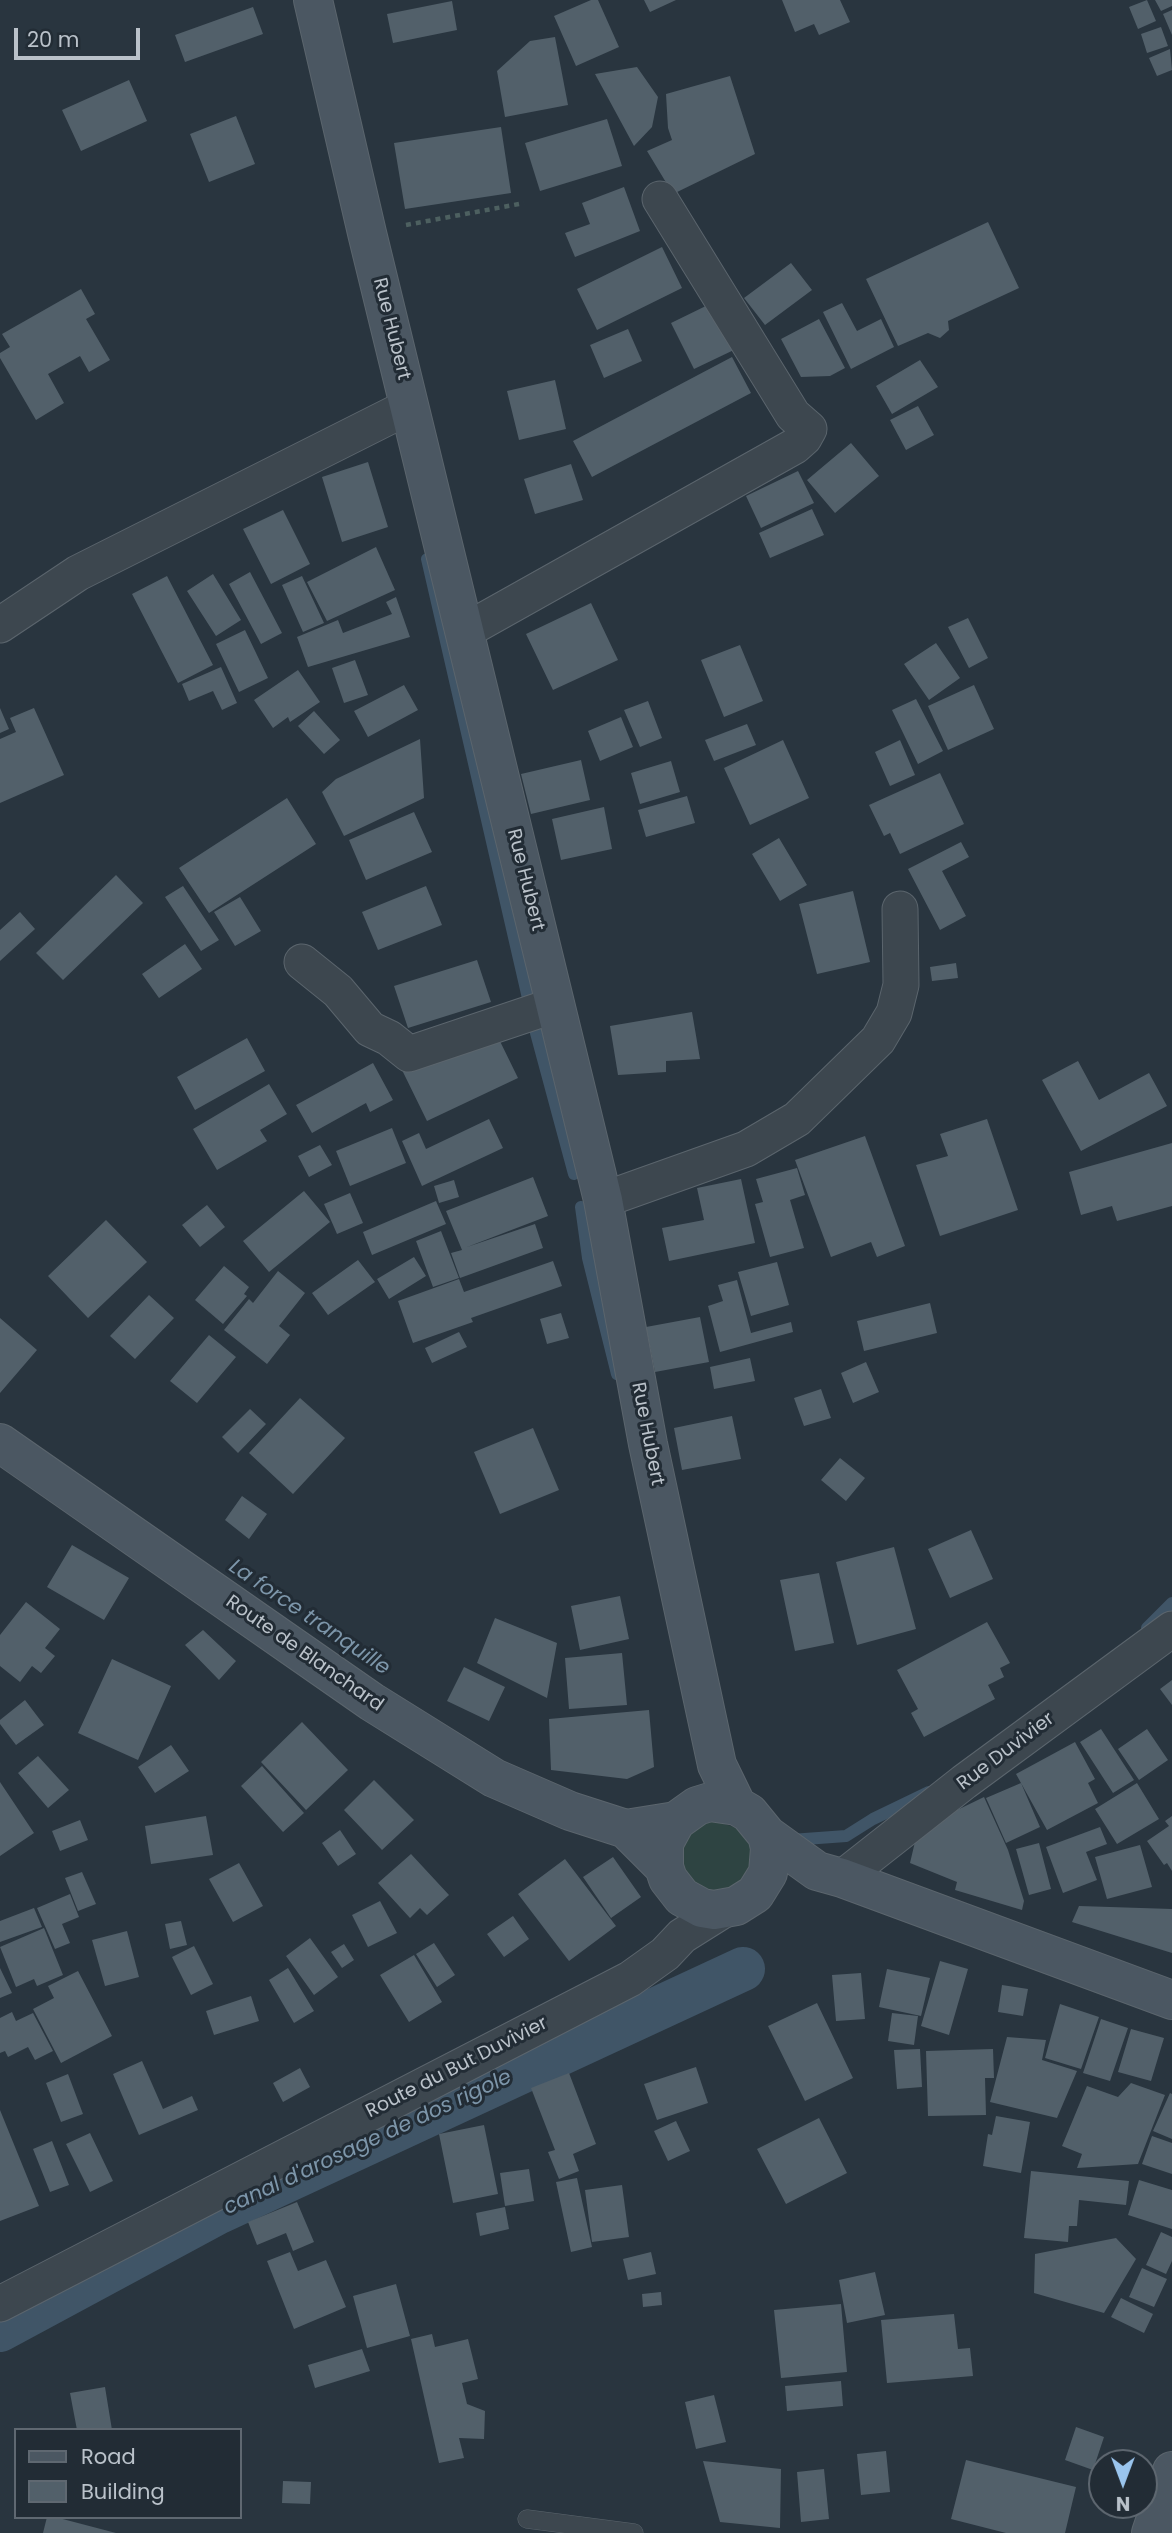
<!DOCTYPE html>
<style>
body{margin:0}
#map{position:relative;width:1172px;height:2533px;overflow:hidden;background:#29353f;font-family:Poppins,sans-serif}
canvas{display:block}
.legend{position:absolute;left:14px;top:2428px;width:228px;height:91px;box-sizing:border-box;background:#222c35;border:2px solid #5f6871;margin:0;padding:9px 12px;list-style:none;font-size:21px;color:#bac2ca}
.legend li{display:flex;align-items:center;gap:14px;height:35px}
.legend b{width:35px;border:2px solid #5f6871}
.north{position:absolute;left:1088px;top:2449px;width:70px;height:70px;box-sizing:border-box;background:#222c35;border:2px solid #5f6871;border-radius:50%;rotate:180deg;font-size:19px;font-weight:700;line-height:28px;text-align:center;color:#bac2ca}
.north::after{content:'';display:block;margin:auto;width:24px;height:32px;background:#9ac5ee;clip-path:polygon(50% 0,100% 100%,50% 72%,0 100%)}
.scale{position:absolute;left:14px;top:28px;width:126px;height:32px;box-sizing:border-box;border:4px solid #bac2ca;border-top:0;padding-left:9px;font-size:21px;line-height:24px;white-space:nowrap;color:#bac2ca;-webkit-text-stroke:5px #222c35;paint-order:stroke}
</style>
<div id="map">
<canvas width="1172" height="2533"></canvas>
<ul class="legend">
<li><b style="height:9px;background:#4b5762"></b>Road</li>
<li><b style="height:19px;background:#52606a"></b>Building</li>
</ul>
<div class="north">N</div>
<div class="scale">20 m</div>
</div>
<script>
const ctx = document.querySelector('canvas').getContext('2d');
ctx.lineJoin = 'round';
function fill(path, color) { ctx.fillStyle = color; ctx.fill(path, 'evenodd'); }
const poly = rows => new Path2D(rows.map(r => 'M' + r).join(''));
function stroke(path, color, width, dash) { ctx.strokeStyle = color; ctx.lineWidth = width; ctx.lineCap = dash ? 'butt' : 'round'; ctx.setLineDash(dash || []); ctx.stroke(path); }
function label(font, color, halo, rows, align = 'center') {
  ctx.font = font + ' Poppins,sans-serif'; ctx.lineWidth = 6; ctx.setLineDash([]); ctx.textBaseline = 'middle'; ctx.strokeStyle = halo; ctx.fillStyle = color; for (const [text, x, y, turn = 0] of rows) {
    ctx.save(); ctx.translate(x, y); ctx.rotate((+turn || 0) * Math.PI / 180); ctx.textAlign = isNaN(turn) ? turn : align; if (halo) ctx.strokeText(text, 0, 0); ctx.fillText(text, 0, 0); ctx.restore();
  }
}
fill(poly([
 [715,1821,740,1829,751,1843,754,1861,743,1885,709,1894,682,1873,681,1847,684,1839,706,1823]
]), '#2e4442');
stroke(poly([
 [427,559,536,1033,574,1174],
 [581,1207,588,1258,617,1374],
 [1147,1628,1172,1603],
 [791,1840,846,1836,873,1819,929,1792]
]), '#405567', 12);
stroke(poly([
 [0,2330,219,2212,743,1969]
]), '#405567', 44);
fill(poly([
 [591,0,598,0,619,47,576,66,554,16],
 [644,0,676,0,650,12],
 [782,0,840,0,850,22,819,35,814,24,795,32],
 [1147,0,1156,21,1138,29,1129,7],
 [1155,0,1172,0,1172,6,1161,11],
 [452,1,457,30,393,43,387,14],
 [253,7,263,34,185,62,175,35],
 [1172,10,1172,35,1163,14],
 [1161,27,1168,46,1147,53,1141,34],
 [555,37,568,105,505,117,497,71,530,41],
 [1170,49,1172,70,1157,76,1149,58],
 [637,67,658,97,652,127,634,146,595,74],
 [730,76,755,154,673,194,647,151,672,140,668,128,666,94],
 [129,80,147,121,81,151,62,110],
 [236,116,255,164,209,182,190,134],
 [607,119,622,166,540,191,525,143],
 [501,127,511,193,405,209,394,143],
 [624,187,640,231,575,257,565,233,590,224,582,203],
 [988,222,1019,288,948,321,949,330,940,338,928,333,898,346,866,279],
 [662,247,682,288,597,330,577,289],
 [791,263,812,290,765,325,744,298],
 [81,289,95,314,86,319,110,360,89,372,80,356,48,374,64,403,36,420,0,358,0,353,10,347,2,334],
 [714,302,738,348,694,369,671,323],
 [842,303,857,331,881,319,894,347,851,369,823,312],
 [819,319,845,368,830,376,801,377,781,339],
 [628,329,642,361,604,378,590,345],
 [732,357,751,393,592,477,573,441],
 [920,360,938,387,892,414,876,386],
 [555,380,566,429,519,440,507,391],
 [918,406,934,435,906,450,890,420],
 [851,443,879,476,835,513,807,480],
 [368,462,388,527,342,542,322,477],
 [571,464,583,500,535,514,524,479],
 [798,471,814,503,761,528,746,496],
 [812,509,824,535,770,558,759,533],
 [283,510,310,564,271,584,243,529],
 [376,547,395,590,327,621,307,582],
 [250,572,282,633,261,644,229,584],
 [213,574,241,620,216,636,187,591],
 [167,576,213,665,178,683,132,594],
 [302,576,324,623,303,632,282,585],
 [396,597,410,637,308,667,297,637,338,620,343,633,392,614,386,602],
 [591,603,618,660,553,690,526,634],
 [968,618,988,658,969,668,948,627],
 [245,630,268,678,239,692,216,644],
 [936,643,960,678,929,700,904,664],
 [740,645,763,701,724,717,701,660],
 [355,660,368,695,344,703,332,668],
 [221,667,237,703,222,710,213,691,189,701,182,684],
 [298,670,320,702,290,722,288,717,273,728,254,700],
 [404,685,418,710,368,737,354,711],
 [974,685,994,729,948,750,928,706],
 [916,699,943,751,918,764,892,710],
 [648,701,662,738,640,747,624,710],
 [0,708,9,729,0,733],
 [34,708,64,775,0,803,0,739,16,732,10,718],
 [314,711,340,740,324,754,298,726],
 [621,717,633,747,600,761,588,731],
 [747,724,756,745,714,761,705,740],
 [420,739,424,798,344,836,322,792,336,779],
 [783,740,809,798,750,825,724,768],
 [900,740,915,775,890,786,875,752],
 [581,760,590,800,531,814,521,774],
 [671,761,680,792,640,804,631,773],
 [940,773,964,824,900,854,890,833,884,836,869,805],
 [687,796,695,823,646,837,638,810],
 [287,798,316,844,209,913,179,868],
 [604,807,612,849,561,860,552,819],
 [414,812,432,852,366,880,349,840],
 [779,838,807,885,780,901,752,854],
 [961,842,969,857,942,871,966,916,940,930,908,869],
 [116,875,143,903,63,980,36,953],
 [183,886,219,940,201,951,165,897],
 [426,886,442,925,378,950,362,912],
 [853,891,870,962,817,974,799,904],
 [240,897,261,931,235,946,214,912],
 [20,912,35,929,0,961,0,930],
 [185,944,202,969,159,998,142,974],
 [477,960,491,1002,408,1028,394,986],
 [956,963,958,978,932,981,930,967],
 [692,1012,700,1059,666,1061,666,1072,618,1075,610,1026],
 [494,1029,518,1078,427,1121,403,1072],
 [247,1038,265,1071,195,1110,177,1077],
 [1078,1061,1099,1100,1149,1073,1167,1106,1081,1151,1042,1080],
 [373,1063,393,1100,370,1112,366,1103,312,1133,296,1105],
 [269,1084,287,1114,260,1130,267,1141,217,1170,193,1129],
 [489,1119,503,1148,422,1186,402,1141,419,1133,426,1149],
 [987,1119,1018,1210,940,1236,916,1165,948,1156,940,1134],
 [392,1128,406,1163,350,1186,336,1151],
 [865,1136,905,1246,877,1257,871,1242,831,1257,795,1160],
 [1172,1143,1172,1206,1117,1221,1112,1206,1081,1215,1069,1172],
 [320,1145,332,1165,309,1177,298,1156],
 [797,1168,805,1195,790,1200,804,1248,770,1257,755,1204,763,1202,756,1179],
 [533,1177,548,1216,467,1247,535,1224,543,1248,460,1278,451,1253,462,1250,446,1211],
 [741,1179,755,1243,669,1261,662,1228,704,1220,697,1188],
 [454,1180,459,1197,439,1203,434,1186],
 [304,1191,330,1222,269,1272,243,1241],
 [350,1193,363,1223,337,1234,324,1204],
 [436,1201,446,1224,372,1255,363,1232],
 [207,1205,225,1227,200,1247,182,1225],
 [106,1220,147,1262,88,1318,48,1276],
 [441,1231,459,1278,433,1287,416,1241],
 [414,1257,426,1276,389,1299,377,1279],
 [358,1260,375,1282,328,1315,312,1293],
 [553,1261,562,1286,471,1318,473,1322,413,1343,398,1301,459,1279,464,1292],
 [777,1262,789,1305,751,1316,738,1272],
 [224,1266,249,1287,244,1294,247,1296,223,1324,195,1300],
 [278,1271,305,1293,279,1326,290,1335,267,1364,224,1330,249,1299,253,1303],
 [737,1280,751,1333,791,1322,793,1332,720,1352,708,1306,723,1301,718,1285],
 [149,1295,174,1318,135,1359,110,1336],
 [930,1303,937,1333,864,1351,857,1321],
 [561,1313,569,1338,547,1344,540,1319],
 [700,1317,709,1362,655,1372,646,1327],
 [0,1318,37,1350,0,1393],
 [459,1332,467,1347,432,1363,425,1348],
 [209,1335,236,1357,197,1403,170,1381],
 [750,1358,755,1381,714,1389,710,1367],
 [866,1362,879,1392,853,1403,841,1373],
 [821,1389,831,1418,804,1426,794,1398],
 [300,1398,345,1438,293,1494,249,1453],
 [250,1409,266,1424,238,1453,222,1437],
 [732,1416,741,1459,682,1470,674,1428],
 [533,1428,559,1490,500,1514,474,1452],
 [840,1458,865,1478,846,1501,821,1480],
 [242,1496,267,1514,249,1539,225,1520],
 [971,1530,993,1579,950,1598,928,1549],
 [72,1545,129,1578,104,1620,47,1587],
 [894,1547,916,1629,857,1645,836,1562],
 [819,1573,834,1643,795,1651,780,1580],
 [620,1596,629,1639,580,1650,571,1606],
 [26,1602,60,1629,45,1648,55,1656,41,1673,32,1666,20,1682,0,1666,0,1635],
 [495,1618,557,1643,547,1698,477,1663],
 [987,1622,1010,1663,1000,1668,1004,1677,988,1685,995,1699,924,1737,911,1713,918,1709,897,1670],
 [203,1630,236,1661,219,1680,185,1645],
 [622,1653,627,1705,569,1709,565,1658],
 [112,1659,171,1686,138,1760,78,1733],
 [464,1667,505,1687,489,1721,447,1701],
 [1172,1680,1172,1705,1160,1689],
 [25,1700,44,1725,16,1745,0,1724,0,1720],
 [649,1710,654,1767,627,1779,551,1770,549,1719],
 [302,1722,348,1770,306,1810,261,1762],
 [1101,1729,1134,1780,1113,1793,1080,1742],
 [1147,1729,1168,1760,1139,1780,1118,1749],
 [1075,1742,1095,1779,1088,1783,1098,1803,1047,1830,1016,1774],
 [171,1745,189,1771,155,1793,138,1767],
 [38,1756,69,1790,48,1808,18,1773],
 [262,1766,304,1813,283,1832,241,1786],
 [374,1780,414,1820,382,1850,344,1810],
 [0,1782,34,1833,0,1856],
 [1021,1783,1040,1827,1006,1843,986,1798],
 [1137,1783,1159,1819,1117,1844,1095,1809],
 [984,1797,1008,1850,1024,1901,1022,1910,955,1890,957,1882,910,1863,918,1829],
 [206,1816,213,1855,151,1864,145,1826],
 [1172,1816,1172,1871,1167,1863,1164,1865,1147,1841,1169,1826,1165,1821],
 [80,1820,88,1840,60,1851,52,1831],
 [1100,1827,1107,1844,1086,1852,1097,1880,1063,1893,1046,1847],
 [340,1830,356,1854,338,1866,322,1843],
 [1039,1843,1051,1889,1029,1895,1016,1849],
 [1140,1845,1152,1887,1107,1899,1095,1857],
 [411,1854,449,1895,427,1915,420,1908,410,1918,378,1883],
 [613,1857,641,1897,611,1918,583,1877],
 [565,1859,616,1926,569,1961,518,1894],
 [239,1863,263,1906,233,1922,209,1879],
 [82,1872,96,1904,78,1911,65,1878],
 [70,1894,79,1917,62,1924,70,1943,55,1949,37,1908],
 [380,1901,397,1933,368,1947,352,1915],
 [1079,1906,1172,1909,1172,1953,1072,1922],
 [34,1908,42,1927,0,1942,0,1921],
 [513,1916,529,1939,504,1957,487,1934],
 [181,1921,187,1945,170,1949,165,1924],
 [44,1928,63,1975,37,1986,34,1979,16,1987,0,1947],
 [127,1931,139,1977,105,1986,92,1940],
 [310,1938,338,1977,314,1995,286,1956],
 [434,1943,455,1975,437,1987,416,1954],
 [344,1944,354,1960,342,1968,331,1952],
 [194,1946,213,1984,191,1995,172,1957],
 [414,1955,442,2002,409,2022,380,1975],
 [940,1961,968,1969,949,2035,921,2026],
 [0,1968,12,1993,0,1998],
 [288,1968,314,2011,294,2023,269,1980],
 [887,1969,930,1978,921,2016,879,2007],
 [78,1971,112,2036,61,2063,33,2009,54,1998,48,1986],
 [861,1973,865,2019,836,2021,832,1975],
 [1002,1985,1028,1989,1023,2016,998,2012],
 [251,1996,259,2021,214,2035,206,2011],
 [817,2003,853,2078,805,2101,768,2026],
 [1060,2004,1099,2017,1081,2069,1045,2058],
 [12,2012,16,2021,33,2013,53,2051,35,2060,28,2047,8,2057,5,2051,0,2053,0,2018],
 [892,2013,918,2016,914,2045,888,2041],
 [1101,2019,1128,2028,1110,2081,1083,2073],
 [1131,2029,1164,2038,1151,2081,1118,2072],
 [1007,2037,1046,2040,1042,2060,1077,2071,1057,2118,990,2102],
 [920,2049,922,2087,897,2089,894,2050],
 [993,2049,994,2078,985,2078,986,2115,928,2116,926,2051],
 [142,2061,163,2109,192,2096,198,2110,139,2135,113,2074],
 [696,2067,708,2103,657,2120,644,2084],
 [300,2068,310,2087,283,2102,273,2083],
 [569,2073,596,2144,573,2154,579,2171,559,2179,548,2152,555,2150,531,2088],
 [68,2074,83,2114,61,2122,46,2083],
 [1131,2083,1165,2095,1138,2164,1077,2168,1082,2154,1062,2146,1087,2086,1118,2097],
 [1170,2093,1172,2094,1172,2139,1153,2131],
 [0,2110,39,2206,0,2221],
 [996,2116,1030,2122,1021,2173,983,2166,988,2134,992,2135],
 [819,2118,847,2173,786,2204,757,2149],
 [676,2121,690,2151,668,2161,654,2131],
 [484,2125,498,2194,453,2203,439,2134],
 [90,2133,113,2181,90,2192,66,2144],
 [1152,2136,1172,2143,1172,2174,1142,2164],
 [52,2141,69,2185,50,2192,33,2149],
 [529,2169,534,2201,505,2206,500,2173],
 [1031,2171,1129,2181,1126,2205,1079,2200,1077,2226,1069,2226,1068,2242,1024,2238],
 [577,2178,592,2247,571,2252,556,2182],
 [1139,2180,1172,2190,1172,2229,1128,2215],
 [622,2185,629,2237,592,2242,585,2190],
 [297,2202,314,2242,293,2251,286,2233,257,2245,248,2222],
 [505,2207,509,2229,480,2236,476,2213],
 [1161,2232,1172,2237,1172,2261,1166,2274,1146,2265],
 [1116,2238,1136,2259,1104,2313,1034,2293,1035,2254],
 [290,2252,298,2271,326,2260,346,2307,294,2329,267,2261],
 [651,2252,656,2274,628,2280,623,2259],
 [1142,2268,1167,2279,1154,2307,1129,2297],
 [875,2272,885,2315,847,2323,839,2280],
 [396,2284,410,2336,367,2348,353,2296],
 [661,2292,662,2305,643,2307,642,2294],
 [1121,2298,1153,2314,1144,2333,1111,2317],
 [841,2304,847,2372,781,2378,774,2310],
 [954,2314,958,2349,970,2348,973,2376,887,2383,881,2320],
 [432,2334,435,2347,468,2339,478,2379,462,2383,467,2404,485,2411,484,2439,459,2438,464,2458,439,2463,411,2339],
 [362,2349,370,2371,315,2388,308,2365],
 [841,2381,843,2406,787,2411,785,2386],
 [105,2387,112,2430,77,2430,70,2393],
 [714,2395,726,2442,696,2449,685,2402],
 [1076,2427,1104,2437,1093,2470,1065,2460],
 [886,2451,890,2492,861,2495,857,2454],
 [966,2460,1076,2487,1065,2533,1006,2533,951,2519],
 [703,2461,781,2469,780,2528,720,2522],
 [824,2469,829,2519,801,2522,797,2472],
 [283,2481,311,2482,310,2504,282,2503],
 [47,2517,55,2517,116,2533,43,2533]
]), '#52606a');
const lane = poly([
 [527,2519,634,2533]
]);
const street = poly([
 [0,625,78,573,410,406],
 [465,631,795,446,804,438,809,429,793,415,660,199],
 [302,962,338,991,370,1029,389,1038,409,1054,555,1005],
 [603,1200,746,1149,797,1119,878,1040,894,1013,901,985,900,909],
 [842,1878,964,1782,1172,1629],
 [0,2304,630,1979,665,1954,682,1936,725,1909]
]);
const secondary = poly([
 [313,0,367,233,603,1200,648,1444,717,1765,737,1806],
 [0,1443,372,1702,494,1778,570,1811,626,1829,676,1821],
 [626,1829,664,1867,668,1879,682,1897,702,1908,714,1910,736,1906,755,1894,768,1873,770,1848,767,1835,749,1813,737,1806,710,1802,697,1806,676,1821,664,1843,664,1867],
 [767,1835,817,1871,842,1878,1172,2000],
 [1151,2533,1172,2471]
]);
stroke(lane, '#5b656d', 19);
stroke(street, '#5b656d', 37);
stroke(secondary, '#5b656d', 40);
stroke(poly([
 [406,225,524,203]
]), '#4d6060', 4.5, [5, 5]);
stroke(lane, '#3d474f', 18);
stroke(street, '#3d474f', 35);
stroke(secondary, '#4b5762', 38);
label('19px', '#bac2ca', '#222c35', [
 ["Rue Hubert",391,329,76],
 ["Rue Hubert",525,880,76],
 ["Rue Hubert",647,1434,79],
 ["Route de Blanchard",304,1654,35],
 ["Rue Duvivier",1006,1752,-37],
 ["Route du But Duvivier",457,2068,-27]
]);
label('italic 21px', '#7d96aa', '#222c35', [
 ["La force tranquille",309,1618,34],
 ["canal d'arosage de dos rigole",368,2143,-25]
]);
</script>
